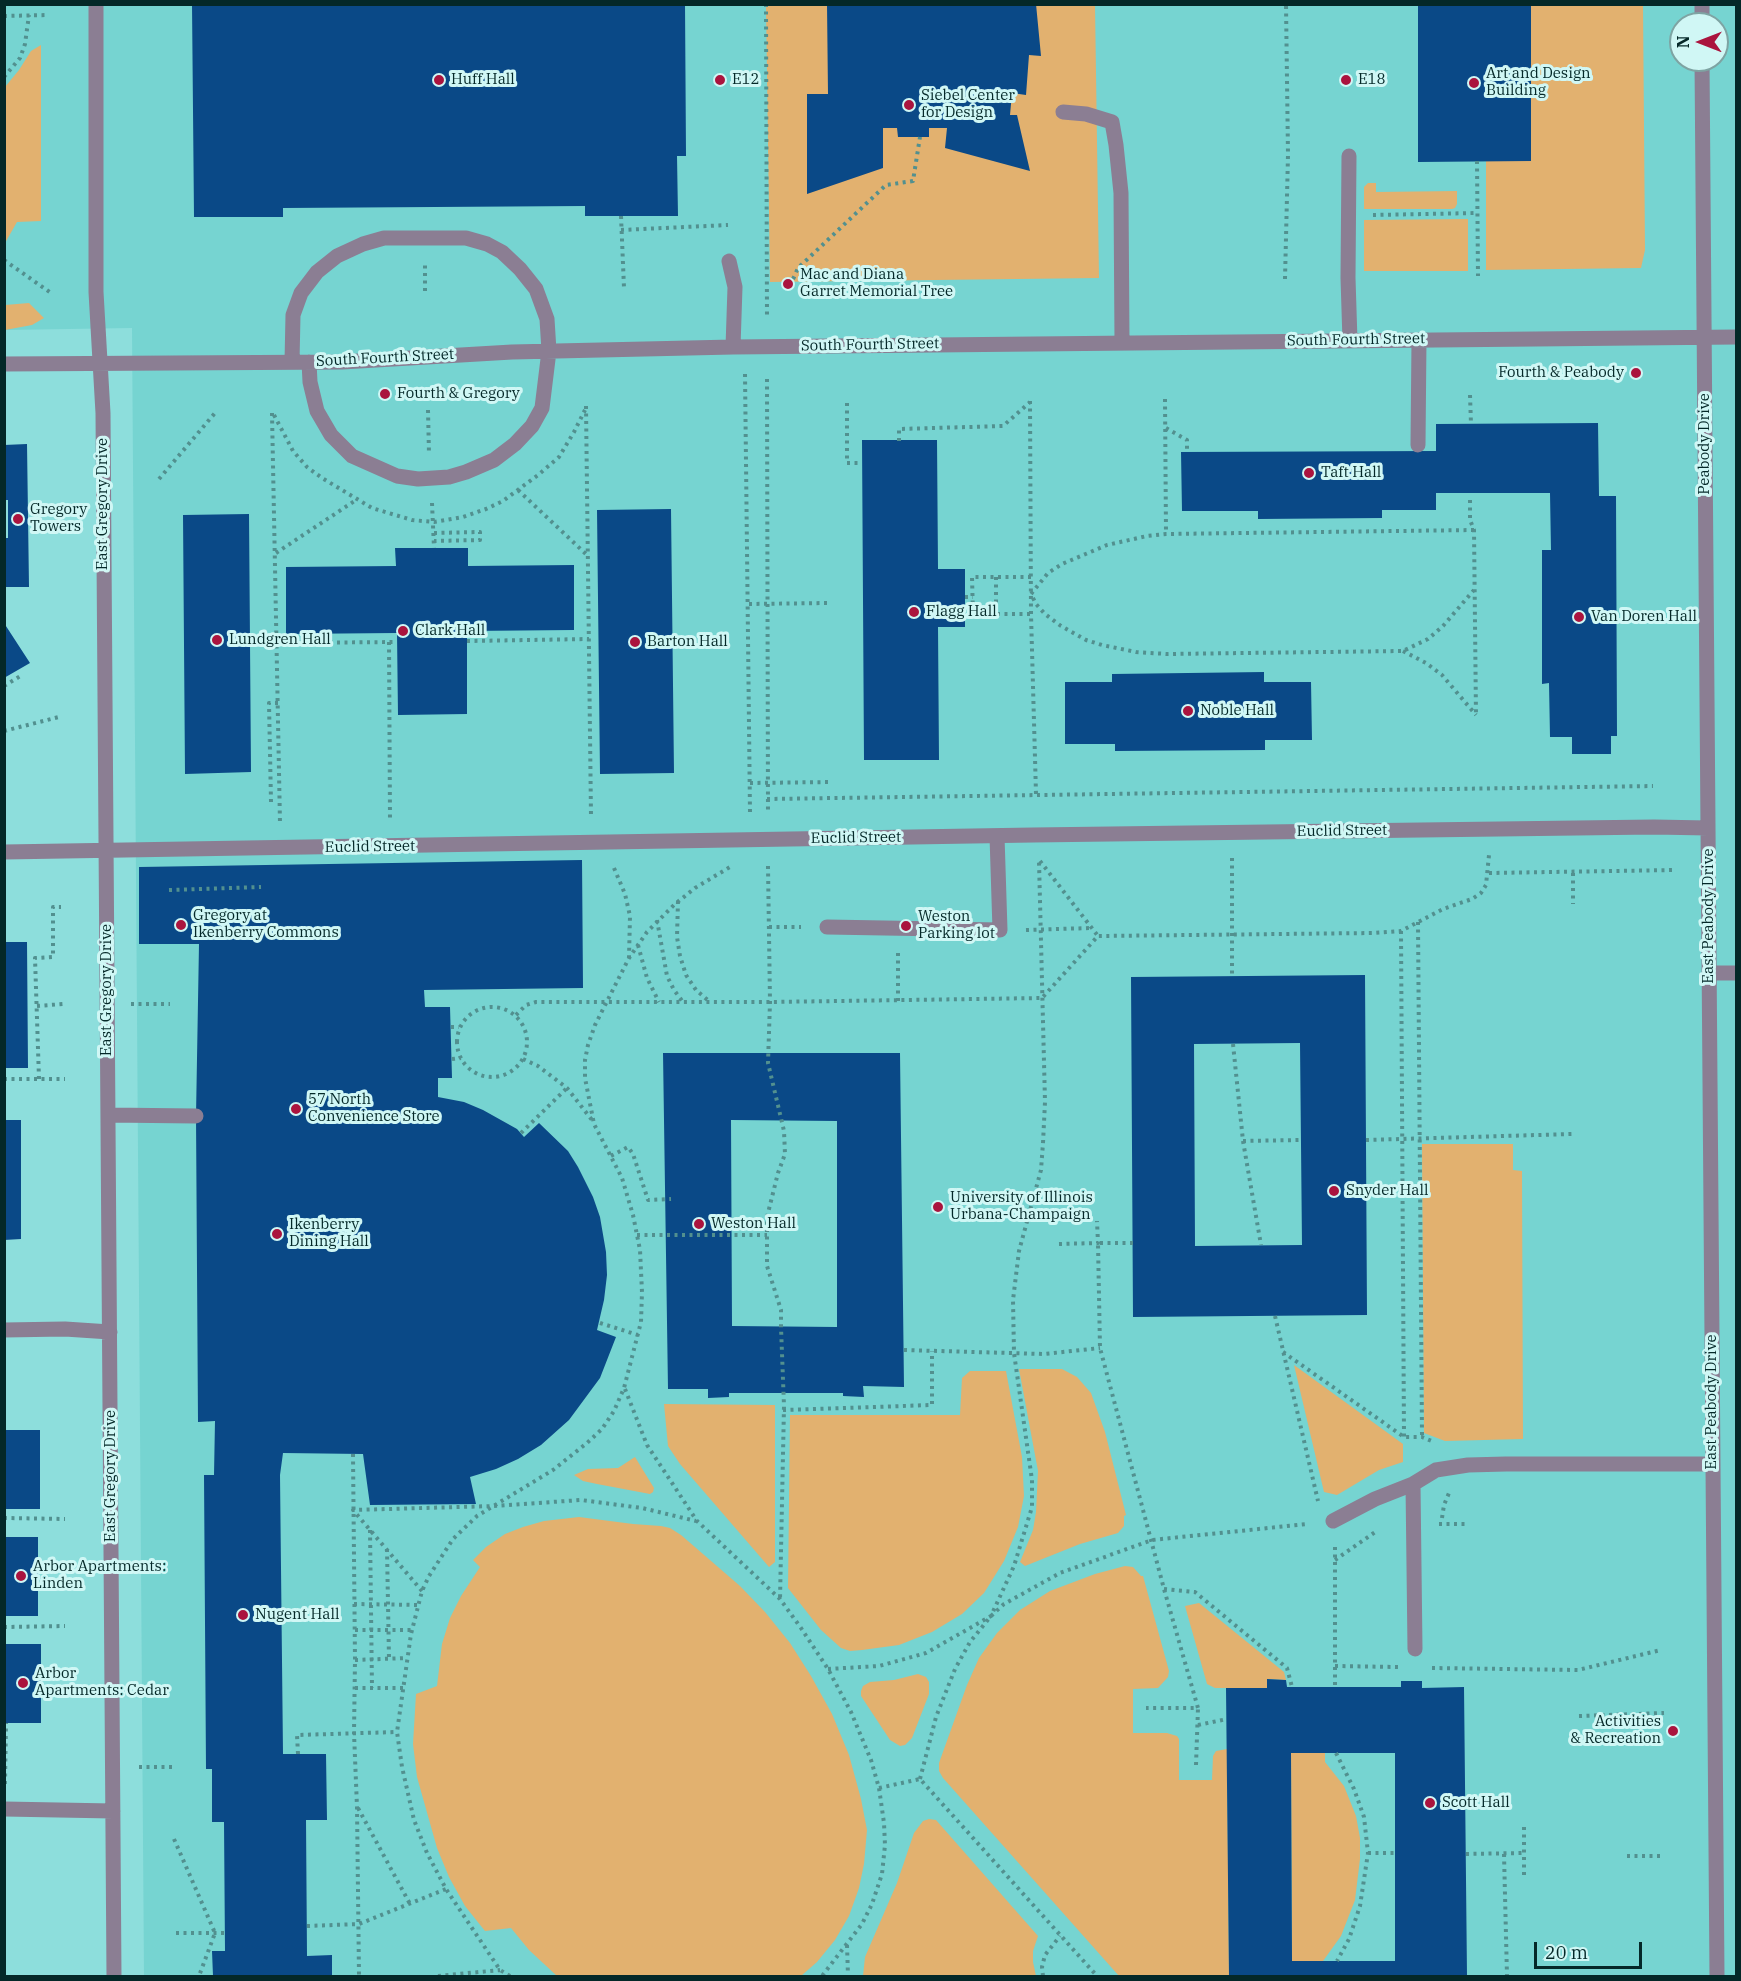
<!DOCTYPE html>
<style>
body{margin:0}
#map{position:relative;width:1741px;height:1981px;overflow:hidden;background:#8ddedc;font-family:"IBM Plex Serif",serif}
canvas{display:block}
.frame{position:absolute;inset:0;border:6px solid #042828;pointer-events:none}
.north{position:absolute;left:1669px;top:12px;width:60px;height:60px;box-sizing:border-box;background:#d0f7f5;border:2px solid #7ea4a3;border-radius:50%;rotate:270deg;font-size:16px;font-weight:700;line-height:24px;text-align:center;color:#042828}
.north::after{content:'';display:block;margin:auto;width:21px;height:27px;background:#aa143e;clip-path:polygon(50% 0,100% 100%,50% 72%,0 100%)}
.scale{position:absolute;left:1534px;top:1942px;width:108px;height:27px;box-sizing:border-box;border:3px solid #042828;border-top:0;padding-left:8px;font-size:18px;line-height:21px;white-space:nowrap;color:#042828;-webkit-text-stroke:4px #d0f7f5;paint-order:stroke}
</style>
<div id="map">
<canvas width="1741" height="1981"></canvas>
<div class="frame"></div>
<div class="north">N</div>
<div class="scale">20 m</div>
</div>
<script>
const ctx = document.querySelector('canvas').getContext('2d');
ctx.lineJoin = 'round';
function fill(path, color) { ctx.fillStyle = color; ctx.fill(path, 'evenodd'); }
const poly = rows => new Path2D(rows.map(r => 'M' + r).join(''));
function stroke(path, color, width, dash) { ctx.strokeStyle = color; ctx.lineWidth = width; ctx.lineCap = dash ? 'butt' : 'round'; ctx.setLineDash(dash || []); ctx.stroke(path); }
function label(font, color, halo, rows, align = 'center') {
  ctx.font = font + ' "IBM Plex Serif",serif'; ctx.lineWidth = 6; ctx.setLineDash([]); ctx.textBaseline = 'middle'; ctx.strokeStyle = halo; ctx.fillStyle = color; for (const [text, x, y, turn = 0] of rows) {
    ctx.save(); ctx.translate(x, y); ctx.rotate((+turn || 0) * Math.PI / 180); ctx.textAlign = isNaN(turn) ? turn : align; if (halo) ctx.strokeText(text, 0, 0); ctx.fillText(text, 0, 0); ctx.restore();
  }
}
fill(poly([
 [4,5,1736,5,1736,1976,144,1976,132,328,5,330],
 [1681,24,1717,24,1717,60,1681,60]
]), '#76d4d1');
fill(poly([
 [766,5,1095,5,1099,278,770,282],
 [1531,5,1643,5,1645,250,1641,268,1486,270,1486,161,1531,161],
 [41,45,41,221,17,222,5,243,5,87,19,70,31,51],
 [1368,183,1376,183,1376,192,1457,191,1457,204,1455,208,1452,209,1364,209,1364,187],
 [1468,219,1468,271,1364,271,1364,220],
 [29,303,44,318,32,325,5,330,5,305],
 [1422,1144,1513,1144,1513,1170,1522,1171,1523,1439,1445,1441,1424,1433],
 [1294,1365,1403,1444,1403,1462,1379,1470,1337,1495,1324,1492],
 [1019,1369,1062,1369,1077,1377,1091,1393,1105,1432,1126,1515,1124,1516,1124,1526,1118,1533,1080,1544,1025,1566,1020,1562,1033,1530,1036,1512,1038,1471],
 [970,1371,1006,1371,1022,1457,1024,1496,1018,1527,1004,1561,984,1593,962,1614,932,1632,899,1645,862,1650,850,1651,841,1648,821,1630,788,1588,790,1415,960,1415,962,1378],
 [664,1404,775,1405,775,1562,769,1567,680,1464,668,1446],
 [635,1457,654,1488,653,1492,650,1494,597,1484,583,1481,574,1475,588,1469,618,1468],
 [579,1517,633,1524,661,1526,670,1528,681,1535,740,1586,765,1612,790,1643,811,1676,832,1714,849,1755,861,1799,867,1830,864,1864,859,1888,849,1916,835,1940,817,1962,801,1976,557,1976,529,1950,511,1928,485,1931,465,1906,449,1877,437,1848,417,1777,413,1744,416,1694,437,1686,442,1644,450,1618,461,1596,480,1567,473,1560,486,1547,505,1534,523,1527,544,1521],
 [1125,1566,1133,1567,1141,1576,1143,1576,1169,1671,1168,1677,1158,1688,1133,1689,1133,1733,1167,1733,1177,1736,1179,1739,1179,1780,1212,1780,1213,1756,1216,1751,1227,1749,1229,1976,1119,1976,943,1778,939,1771,939,1763,967,1685,979,1658,997,1633,1020,1610,1050,1591,1095,1574],
 [1199,1603,1284,1672,1286,1680,1267,1679,1267,1688,1215,1688,1207,1684,1185,1606],
 [918,1674,926,1677,929,1682,929,1694,912,1738,905,1745,900,1746,890,1740,861,1696,861,1691,863,1686,870,1682,894,1680],
 [1291,1753,1325,1753,1325,1762,1344,1786,1356,1816,1360,1838,1360,1859,1355,1900,1341,1936,1323,1961,1292,1961],
 [929,1819,936,1820,1038,1936,1033,1951,1033,1962,1036,1976,863,1976,865,1957,897,1883,914,1833,923,1821]
]), '#e2b16f');
fill(poly([
 [192,4,685,4,686,156,677,156,678,216,585,216,585,206,283,208,283,217,194,217],
 [827,4,1036,4,1041,56,1029,55,1026,95,1012,93,1010,115,1017,115,1030,171,945,148,947,128,929,128,929,137,898,137,897,128,883,128,883,168,807,194,807,94,828,94],
 [1418,4,1531,4,1531,161,1418,162],
 [1598,423,1599,496,1616,496,1617,736,1611,736,1611,754,1572,754,1572,737,1550,737,1549,683,1542,684,1542,550,1551,550,1550,493,1436,493,1436,510,1382,510,1382,518,1258,519,1258,511,1182,511,1181,452,1436,451,1436,424],
 [862,440,937,440,938,569,965,569,965,627,938,627,939,760,864,760],
 [27,444,29,587,4,587,4,538,8,538,8,500,4,500,4,445],
 [671,509,674,773,600,774,597,510],
 [249,514,251,772,185,774,183,515],
 [395,548,468,548,468,566,574,565,574,630,467,631,467,714,398,715,397,633,286,634,286,567,396,566],
 [4,623,30,663,4,678],
 [1264,672,1264,682,1311,682,1312,740,1265,740,1265,750,1115,751,1115,744,1065,744,1065,682,1112,682,1112,674],
 [582,860,583,988,424,990,425,1007,450,1007,452,1078,438,1078,438,1097,464,1102,483,1110,517,1129,524,1137,539,1123,568,1151,578,1167,593,1197,600,1217,606,1252,607,1275,604,1300,597,1330,616,1337,600,1378,569,1420,541,1445,518,1459,496,1469,470,1477,476,1504,370,1505,363,1454,283,1453,280,1475,283,1754,326,1754,327,1820,306,1820,307,1956,332,1955,332,1976,213,1976,212,1951,225,1951,224,1822,212,1822,212,1769,206,1769,204,1475,214,1475,215,1421,198,1422,196,1116,199,944,139,944,139,867],
 [4,942,27,942,28,1068,4,1068],
 [1365,975,1367,1315,1133,1317,1131,977],
 [1300,1043,1302,1245,1195,1246,1194,1044],
 [663,1053,900,1053,904,1387,863,1386,864,1397,843,1396,843,1393,729,1393,729,1397,708,1398,708,1389,668,1389],
 [731,1120,837,1121,837,1327,732,1326],
 [4,1120,21,1120,21,1239,4,1240],
 [4,1430,40,1430,40,1509,4,1509],
 [4,1537,38,1537,38,1616,4,1616],
 [4,1644,41,1644,41,1723,4,1723],
 [1267,1679,1286,1680,1287,1687,1401,1687,1401,1681,1422,1681,1422,1688,1464,1687,1467,1976,1229,1976,1226,1688,1267,1688],
 [1291,1753,1395,1753,1395,1961,1292,1961]
]), '#0a4987');
stroke(poly([
 [766,4,767,318],
 [4,16,49,15],
 [4,77,20,58,25,44,29,15],
 [1477,161,1478,276],
 [1373,215,1477,213],
 [621,216,624,288],
 [621,230,728,225],
 [4,260,51,293],
 [1285,279,1288,155,1286,4],
 [790,286,798,268,886,185,913,181,920,137],
 [425,291,425,265],
 [745,374,750,813],
 [767,379,768,813],
 [1470,395,1471,424],
 [1165,399,1166,533],
 [1030,401,1031,614,1036,794],
 [847,403,847,463,862,463],
 [586,406,591,816],
 [428,410,429,454],
 [272,413,280,823],
 [274,415,293,451,307,467,322,478,372,508,412,520,434,522,463,517,486,509,503,501,538,475,559,457,574,432,585,410],
 [1166,428,1187,440,1187,452],
 [899,441,899,429,1003,426,1030,402],
 [159,479,215,413],
 [518,490,588,556],
 [1470,500,1470,520,1474,530,1476,716],
 [432,503,434,548],
 [1474,530,1166,534,1147,536,1107,545,1062,564,1048,573,1031,594,1036,604,1045,614,1061,626,1086,640,1102,645,1136,652,1167,654,1403,651,1428,639,1443,626,1474,590],
 [434,533,480,532,480,540,434,541],
 [276,553,356,500],
 [996,577,996,614],
 [1031,577,972,577,973,614,1031,614],
 [965,597,973,597],
 [749,604,829,603],
 [467,641,589,639],
 [389,642,390,821],
 [277,643,397,642],
 [1403,651,1426,663,1442,675,1476,715],
 [4,686,22,675],
 [4,731,59,717],
 [750,783,832,782],
 [767,799,1653,786],
 [271,802,269,703,278,703],
 [1232,858,1232,976],
 [1040,861,1098,936],
 [768,866,770,1002,768,1063,784,1131,785,1154,778,1173,767,1217,767,1266,781,1310,781,1327,784,1406,780,1599],
 [614,868,625,894,630,916,629,957],
 [1489,873,1675,870],
 [1573,873,1573,904],
 [169,890,261,887],
 [678,901,677,937,680,956,686,975,696,990,710,1002],
 [657,920,667,976,674,990,683,1002],
 [1418,922,1422,1437],
 [769,927,801,927],
 [1026,930,1091,928],
 [1401,931,1404,1437],
 [638,945,647,978,659,1002],
 [898,1001,898,953],
 [131,1004,170,1004],
 [37,1006,63,1004],
 '457 1042a35 35 0 1 1 70 0a35 35 0 1 1-70 0Z',
 [516,1015,526,1005,536,1002,770,1002,1042,998,1098,936,1373,933,1401,931,1443,909,1472,899,1481,893,1486,885,1489,855],
 [451,1027,459,1027],
 [1233,1044,1243,1141,1300,1140],
 [452,1059,461,1058],
 [523,1059,538,1066,567,1088,592,1120],
 [4,1079,65,1079],
 [39,1079,35,958,53,957,53,907,61,907],
 [521,1133,567,1088],
 [1366,1140,1572,1134],
 [1243,1141,1261,1245],
 [611,1156,628,1147,633,1154,648,1200,671,1199],
 [637,1235,767,1235],
 [1133,1243,1098,1243,1100,1348,1164,1589,1198,1708,1146,1708],
 [1059,1244,1098,1243,1097,1221],
 [1275,1316,1318,1501],
 [600,1323,638,1335],
 [904,1350,1044,1354,1100,1348],
 [1283,1352,1404,1437,1422,1437,1434,1442],
 [625,1389,647,1445,697,1521,780,1599,801,1628,828,1669,851,1712,871,1760,879,1788,884,1823,885,1845,882,1874,872,1904,862,1924,822,1976],
 [783,1410,932,1405,932,1351],
 [353,1454,355,1660,354,1733,357,1807,359,1976],
 [4,1518,65,1519],
 [1442,1518,1444,1505,1449,1493],
 [1439,1524,1469,1524],
 [370,1530,372,1688],
 [1335,1547,1335,1687],
 [387,1549,389,1659],
 [1335,1560,1378,1530],
 [1164,1589,1195,1592,1287,1668,1292,1687],
 [422,1591,353,1510,494,1506,581,1500,642,1508,696,1521],
 [354,1604,419,1605],
 [4,1627,65,1626],
 [355,1630,413,1630],
 [355,1660,407,1658],
 [1335,1666,1398,1667],
 [1432,1668,1578,1670,1661,1650],
 [828,1669,879,1666,926,1653,991,1616,1014,1566,1025,1530,1032,1507,1032,1480,1014,1353,1013,1300,1019,1251,1041,1170,1043,1143,1045,1102,1039,861],
 [355,1688,404,1688],
 [1579,1716,1664,1713],
 [1198,1725,1227,1719],
 [1336,1753,1354,1789,1364,1817,1368,1853,1360,1906,1349,1939,1337,1961],
 [298,1754,297,1735,397,1732],
 [1196,1765,1198,1708],
 [139,1767,174,1767],
 [920,1779,936,1717,955,1669,970,1642,991,1616,1004,1604,1060,1573,1152,1540,1307,1524],
 [5,1784,6,1723],
 [879,1788,920,1779,1097,1976],
 [358,1808,410,1904],
 [1524,1827,1524,1875],
 [174,1839,215,1933,199,1976],
 [1368,1853,1395,1853],
 [1466,1854,1524,1853],
 [1504,1854,1507,1976],
 [1627,1856,1662,1856],
 [307,1926,359,1924,446,1889],
 [176,1933,225,1933],
 [847,1945,848,1976],
 [438,1976,500,1970],
 [510,1976,500,1970,446,1889,427,1853,414,1820,402,1767,397,1732,411,1634,422,1591,429,1576,453,1539,477,1516,553,1470,587,1443,602,1429,614,1411,624,1388,641,1322,642,1292,640,1250,633,1215,622,1178,594,1124,585,1078,585,1060,588,1045,595,1025,629,958,647,932,675,904,695,888,730,867],
 [1043,1976,1042,1967,1045,1955,1060,1936]
]), '#52908f', 4, [3, 4.5]);
stroke(poly([
 [96,4,96,292,103,413,114,1976],
 [1702,4,1702,24],
 [1702,60,1717,1976],
 [1063,112,1086,114,1112,122,1116,145,1121,193,1122,342],
 [1349,156,1348,278,1350,341],
 [729,261,735,287,733,347],
 [292,362,293,315,301,293,317,272,337,256,363,244,384,238,466,238,487,244,502,252,520,269,536,289,547,319,549,351,542,408,532,426,515,444,494,460,466,472,449,477,418,479,397,476,352,456,331,435,317,411,310,382,309,362],
 [4,364,342,362,512,352,733,347,1736,337],
 [1418,445,1419,340],
 [4,852,1033,835,1654,827,1708,828],
 [827,927,1000,930,997,836],
 [1709,973,1736,973],
 [108,1115,196,1116],
 [4,1330,65,1329,110,1332],
 [1333,1521,1375,1499,1413,1484],
 [1415,1649,1413,1484,1436,1470,1468,1465,1506,1464,1712,1464],
 [4,1809,113,1811]
]), '#8b7e93', 15);
for (const [x, y, r, color] of [
 [439,80,6,"#aa143e"],
 [720,80,6,"#aa143e"],
 [1346,80,6,"#aa143e"],
 [1474,83,6,"#aa143e"],
 [909,105,6,"#aa143e"],
 [788,284,6,"#aa143e"],
 [1636,373,6,"#aa143e"],
 [385,394,6,"#aa143e"],
 [1309,473,6,"#aa143e"],
 [18,519,6,"#aa143e"],
 [914,612,6,"#aa143e"],
 [1579,617,6,"#aa143e"],
 [403,631,6,"#aa143e"],
 [217,640,6,"#aa143e"],
 [635,642,6,"#aa143e"],
 [1188,711,6,"#aa143e"],
 [181,925,6,"#aa143e"],
 [906,926,6,"#aa143e"],
 [296,1109,6,"#aa143e"],
 [1334,1191,6,"#aa143e"],
 [938,1207,6,"#aa143e"],
 [699,1224,6,"#aa143e"],
 [277,1234,6,"#aa143e"],
 [21,1576,6,"#aa143e"],
 [243,1615,6,"#aa143e"],
 [23,1683,6,"#aa143e"],
 [1673,1731,6,"#aa143e"],
 [1430,1803,6,"#aa143e"]
]) { const dot = new Path2D(); dot.arc(x, y, r, 0, 2 * Math.PI); ctx.fillStyle = color; ctx.fill(dot); stroke(dot, '#d0f7f5', 2); }
label('15px', '#042828', '#d0f7f5', [
 ["Art and Design",1486,74],
 ["Building",1486,91],
 ["Huff Hall",451,80],
 ["E12",732,80],
 ["E18",1358,80],
 ["Siebel Center",921,96],
 ["for Design",921,113],
 ["Mac and Diana",800,275],
 ["Garret Memorial Tree",800,292],
 ["Fourth & Peabody",1624,373,"right"],
 ["Fourth & Gregory",397,394],
 ["Taft Hall",1321,473],
 ["Gregory",30,510],
 ["Towers",30,527],
 ["Flagg Hall",926,612],
 ["Van Doren Hall",1591,617],
 ["Clark Hall",415,631],
 ["Lundgren Hall",229,640],
 ["Barton Hall",647,642],
 ["Noble Hall",1200,711],
 ["Gregory at",193,916],
 ["Ikenberry Commons",193,933],
 ["Weston",918,917],
 ["Parking lot",918,934],
 ["57 North",308,1100],
 ["Convenience Store",308,1117],
 ["Snyder Hall",1346,1191],
 ["University of Illinois",950,1198],
 ["Urbana-Champaign",950,1215],
 ["Weston Hall",711,1224],
 ["Ikenberry",289,1225],
 ["Dining Hall",289,1242],
 ["Arbor Apartments:",33,1567],
 ["Linden",33,1584],
 ["Nugent Hall",255,1615],
 ["Arbor",35,1674],
 ["Apartments: Cedar",35,1691],
 ["Activities",1661,1722,"right"],
 ["& Recreation",1661,1739,"right"],
 ["Scott Hall",1442,1803]
], 'left');
label('15px', '#042828', '#d0f7f5', [
 ["South Fourth Street",1356,340,-1],
 ["South Fourth Street",870,345,-1],
 ["South Fourth Street",385,358,-3],
 ["Peabody Drive",1705,444,-90],
 ["East Gregory Drive",103,504,-90],
 ["Euclid Street",1342,831,-1],
 ["Euclid Street",856,838,-1],
 ["Euclid Street",370,847,-1],
 ["East Peabody Drive",1709,916,-90],
 ["East Gregory Drive",107,990,-90],
 ["East Peabody Drive",1712,1402,-90],
 ["East Gregory Drive",111,1476,-90]
]);
</script>
